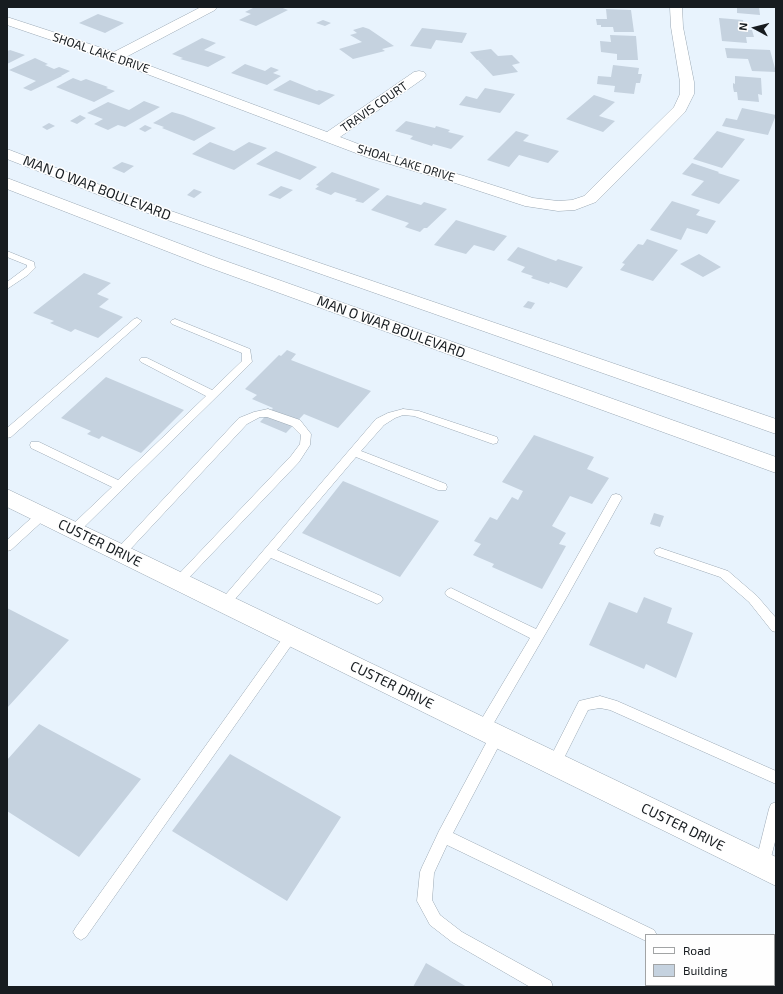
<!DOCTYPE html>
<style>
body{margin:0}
#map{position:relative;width:783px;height:994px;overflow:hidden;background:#e8f3fd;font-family:"Exo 2",sans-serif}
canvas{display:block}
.frame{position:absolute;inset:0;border:8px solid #171c20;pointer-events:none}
.legend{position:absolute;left:645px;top:934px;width:130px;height:52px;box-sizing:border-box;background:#fefefe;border:1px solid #a2a4a5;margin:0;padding:5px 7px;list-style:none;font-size:12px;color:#171c20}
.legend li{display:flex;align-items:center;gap:8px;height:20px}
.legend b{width:20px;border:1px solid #a2a4a5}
.north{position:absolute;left:735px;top:8px;width:40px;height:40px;-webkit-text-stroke:3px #fefefe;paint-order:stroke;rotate:277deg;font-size:11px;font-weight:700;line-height:16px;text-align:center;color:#171c20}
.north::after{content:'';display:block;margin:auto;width:14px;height:18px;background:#171c20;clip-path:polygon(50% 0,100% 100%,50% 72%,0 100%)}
</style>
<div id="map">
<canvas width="783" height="994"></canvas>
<div class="frame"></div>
<ul class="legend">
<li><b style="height:5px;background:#fff"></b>Road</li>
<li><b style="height:11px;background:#c5d2df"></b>Building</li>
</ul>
<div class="north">N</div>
</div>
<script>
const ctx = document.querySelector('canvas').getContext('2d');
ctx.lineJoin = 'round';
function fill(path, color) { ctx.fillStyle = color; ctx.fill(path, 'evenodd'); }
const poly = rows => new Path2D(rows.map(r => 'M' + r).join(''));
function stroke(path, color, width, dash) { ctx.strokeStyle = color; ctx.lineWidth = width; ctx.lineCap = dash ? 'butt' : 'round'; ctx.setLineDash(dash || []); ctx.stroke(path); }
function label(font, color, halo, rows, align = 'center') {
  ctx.font = font + ' "Exo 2",sans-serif'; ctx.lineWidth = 3; ctx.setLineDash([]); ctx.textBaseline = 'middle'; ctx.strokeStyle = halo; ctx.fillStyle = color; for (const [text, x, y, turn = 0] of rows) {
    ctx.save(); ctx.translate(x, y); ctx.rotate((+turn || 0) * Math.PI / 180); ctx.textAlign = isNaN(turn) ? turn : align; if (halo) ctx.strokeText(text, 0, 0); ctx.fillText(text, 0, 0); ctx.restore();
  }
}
fill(poly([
 [255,7,280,7,288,10,256,26,239,20,251,14,245,12],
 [737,7,759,7,760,15,737,13],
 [606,9,631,10,634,32,614,32,613,27,601,27,601,25,597,25,596,19,607,19],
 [98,14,124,23,105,33,79,23],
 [719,18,743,20,744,30,752,30,754,37,746,37,747,43,722,41],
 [323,20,331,23,325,26,316,23],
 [363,27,369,29,394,46,382,49,385,51,353,59,339,49,362,42,350,35,357,33,353,30],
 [422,28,467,33,462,43,436,40,431,49,410,46],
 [610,35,636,36,638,60,617,60,617,54,601,52,600,41,611,42],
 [202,38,216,43,204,50,226,57,208,67,180,59,183,58,172,54],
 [725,48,770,50,776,72,752,71,748,59,727,58],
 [491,49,498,56,512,55,520,63,512,65,518,72,493,76,478,60,484,59,477,60,470,52],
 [10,50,25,55,7,64,7,51],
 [35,58,48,64,45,65,54,69,59,67,70,71,61,76,62,76,31,91,23,88,36,81,9,70],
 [245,64,265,71,271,67,279,70,273,73,281,76,267,85,231,73],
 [613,65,639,68,638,74,642,74,640,83,636,83,634,94,614,92,615,86,597,84,598,76,611,77],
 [735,76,761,78,762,95,758,94,759,102,738,100,737,92,734,92,733,87,733,83,735,84],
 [73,78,81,81,86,79,108,87,106,88,115,91,94,102,56,87],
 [290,80,317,91,319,90,335,95,319,105,273,90],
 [485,88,515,94,500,113,459,105,466,96,477,99],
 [594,95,615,102,599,116,615,121,603,132,566,119],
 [144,101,160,107,125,127,118,125,108,130,94,124,103,119,87,113,108,102,129,110],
 [742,108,776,115,768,135,722,126,726,118,737,120],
 [172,112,183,115,216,128,194,141,162,128,164,127,153,123],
 [80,115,86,118,77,124,70,121],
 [406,121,435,128,436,126,450,130,448,132,464,136,451,149,433,144,432,146,410,139,413,136,395,131],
 [49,123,55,126,47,130,42,127],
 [145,125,152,128,145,132,139,129],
 [516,131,529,135,523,141,559,151,548,163,519,155,509,167,487,160],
 [717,131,745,139,722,168,693,159],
 [210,142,234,151,249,142,267,148,234,170,192,154],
 [276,151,317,167,300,180,256,164],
 [122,162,134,166,124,173,112,168],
 [692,163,719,172,718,173,740,180,719,204,691,195,704,181,682,174],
 [332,172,380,189,363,203,355,201,357,199,335,192,331,195,315,189,319,186,316,185],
 [281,186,293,190,280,199,268,195],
 [194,189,202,192,194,198,187,195],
 [387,195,421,205,424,202,447,209,427,228,424,228,420,232,405,227,409,223,371,210],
 [672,201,700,210,696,215,716,221,707,234,687,228,681,240,650,230],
 [456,220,507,236,494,251,474,245,466,254,434,245],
 [647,239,678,250,653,281,620,270,625,264,622,263,638,244,643,245],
 [518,247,556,261,558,259,583,267,567,288,550,282,549,284,531,278,533,276,521,272,525,267,507,260],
 [699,254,721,267,703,277,680,264],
 [84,273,111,283,97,294,109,299,99,307,123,317,98,338,75,329,71,332,50,323,54,321,33,313],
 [528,301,535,303,531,309,523,307],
 [287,350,296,354,291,360,371,391,338,428,304,414,286,433,260,422,273,408,252,399,257,395,245,389,279,355,281,356],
 [106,377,184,410,141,453,102,436,99,439,87,434,91,431,61,418],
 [534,435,594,457,587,469,609,478,592,504,570,496,552,526,566,533,559,544,566,546,542,589,492,567,494,564,473,555,481,544,474,541,490,517,497,520,512,497,518,500,523,491,502,482],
 [343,481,439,521,400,577,302,533],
 [654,513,664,516,660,527,650,524],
 [644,597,672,608,667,623,693,633,676,678,646,664,644,669,589,645,609,602,637,613],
 [7,608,69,640,7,708],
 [39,724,141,779,79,857,7,811,7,760],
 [230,754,341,817,287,901,172,831],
 [426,963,467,987,413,987]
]), '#c5d2df');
const service = poly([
 [7,251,34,262,35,268,28,275,7,289,7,282,27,267,27,265,7,257,7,251],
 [137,318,142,321,140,323,11,437,7,438,7,428,134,319,137,318],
 [175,319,250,349,252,362,78,533,74,534,70,533,68,530,70,527,112,487,31,448,30,445,31,442,39,442,118,480,206,396,141,362,139,360,141,358,147,358,212,390,242,361,242,353,172,324,170,322,172,320,175,319],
 [268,409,300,420,311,434,310,445,299,462,183,584,179,586,175,584,173,581,175,578,291,456,300,444,301,435,292,426,267,417,260,417,247,424,124,556,120,557,116,556,114,553,116,550,239,418,254,412,268,409],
 [403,409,419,411,497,437,498,440,497,443,493,444,414,416,403,415,395,418,384,425,361,451,446,484,447,487,446,490,438,490,356,457,277,550,381,596,383,599,381,602,377,604,373,602,271,558,229,606,225,608,221,606,219,603,221,600,376,419,388,413,403,409],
 [616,494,620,495,622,498,568,595,488,733,483,735,478,733,476,729,478,725,530,638,447,596,445,593,447,590,451,588,455,590,536,629,612,495,616,494],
 [42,511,46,512,48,515,46,518,11,550,7,551,7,540,38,512,42,511],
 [660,548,728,571,757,596,776,618,776,632,772,631,749,602,720,577,656,555,654,552,656,549,660,548],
 [291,631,295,632,297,636,295,640,86,937,81,940,76,937,73,932,76,927,287,632,291,631],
 [600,696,617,701,776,771,776,784,610,710,600,708,588,710,559,768,554,770,549,768,547,764,579,701,600,696],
 [497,730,502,732,504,736,453,833,654,930,657,935,646,935,646,941,644,940,447,845,434,873,432,900,440,915,462,932,551,981,553,987,530,987,452,942,430,925,417,901,420,872,422,867,439,831,492,732,497,730],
 [776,802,776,838,769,865,767,870,762,872,757,870,755,865,769,809,771,804,776,802],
 [744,985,763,985,764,987,745,987,744,985]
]);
const minor = poly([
 [201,7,217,7,215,10,126,57,327,132,414,72,419,71,424,72,426,75,424,78,340,137,379,152,464,176,533,198,558,201,572,200,584,196,674,107,680,94,680,82,671,27,670,7,682,7,683,27,694,82,694,94,685,112,596,202,575,210,558,211,525,206,452,182,369,158,110,60,7,25,7,17,114,52,201,7],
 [7,489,776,857,776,886,7,507,7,489]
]);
const primary = poly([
 [7,149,134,198,308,259,776,419,776,434,122,204,7,159,7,149],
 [7,178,217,258,776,457,776,473,205,266,7,189,7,178]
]);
stroke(service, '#9ca9b5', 1);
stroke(minor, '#9ca9b5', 1);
stroke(primary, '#9ca9b5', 1);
fill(service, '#fff');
fill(minor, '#fff');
fill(primary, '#fff');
label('12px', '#171c20', '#fefefe', [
 ["SHOAL LAKE DRIVE",101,53,19],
 ["TRAVIS COURT",374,107,-35],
 ["SHOAL LAKE DRIVE",406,163,17]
]);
label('14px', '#171c20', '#fefefe', [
 ["MAN O WAR BOULEVARD",97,188,21],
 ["MAN O WAR BOULEVARD",391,327,20],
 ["CUSTER DRIVE",100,543,26],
 ["CUSTER DRIVE",392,685,26],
 ["CUSTER DRIVE",683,827,26]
]);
</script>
